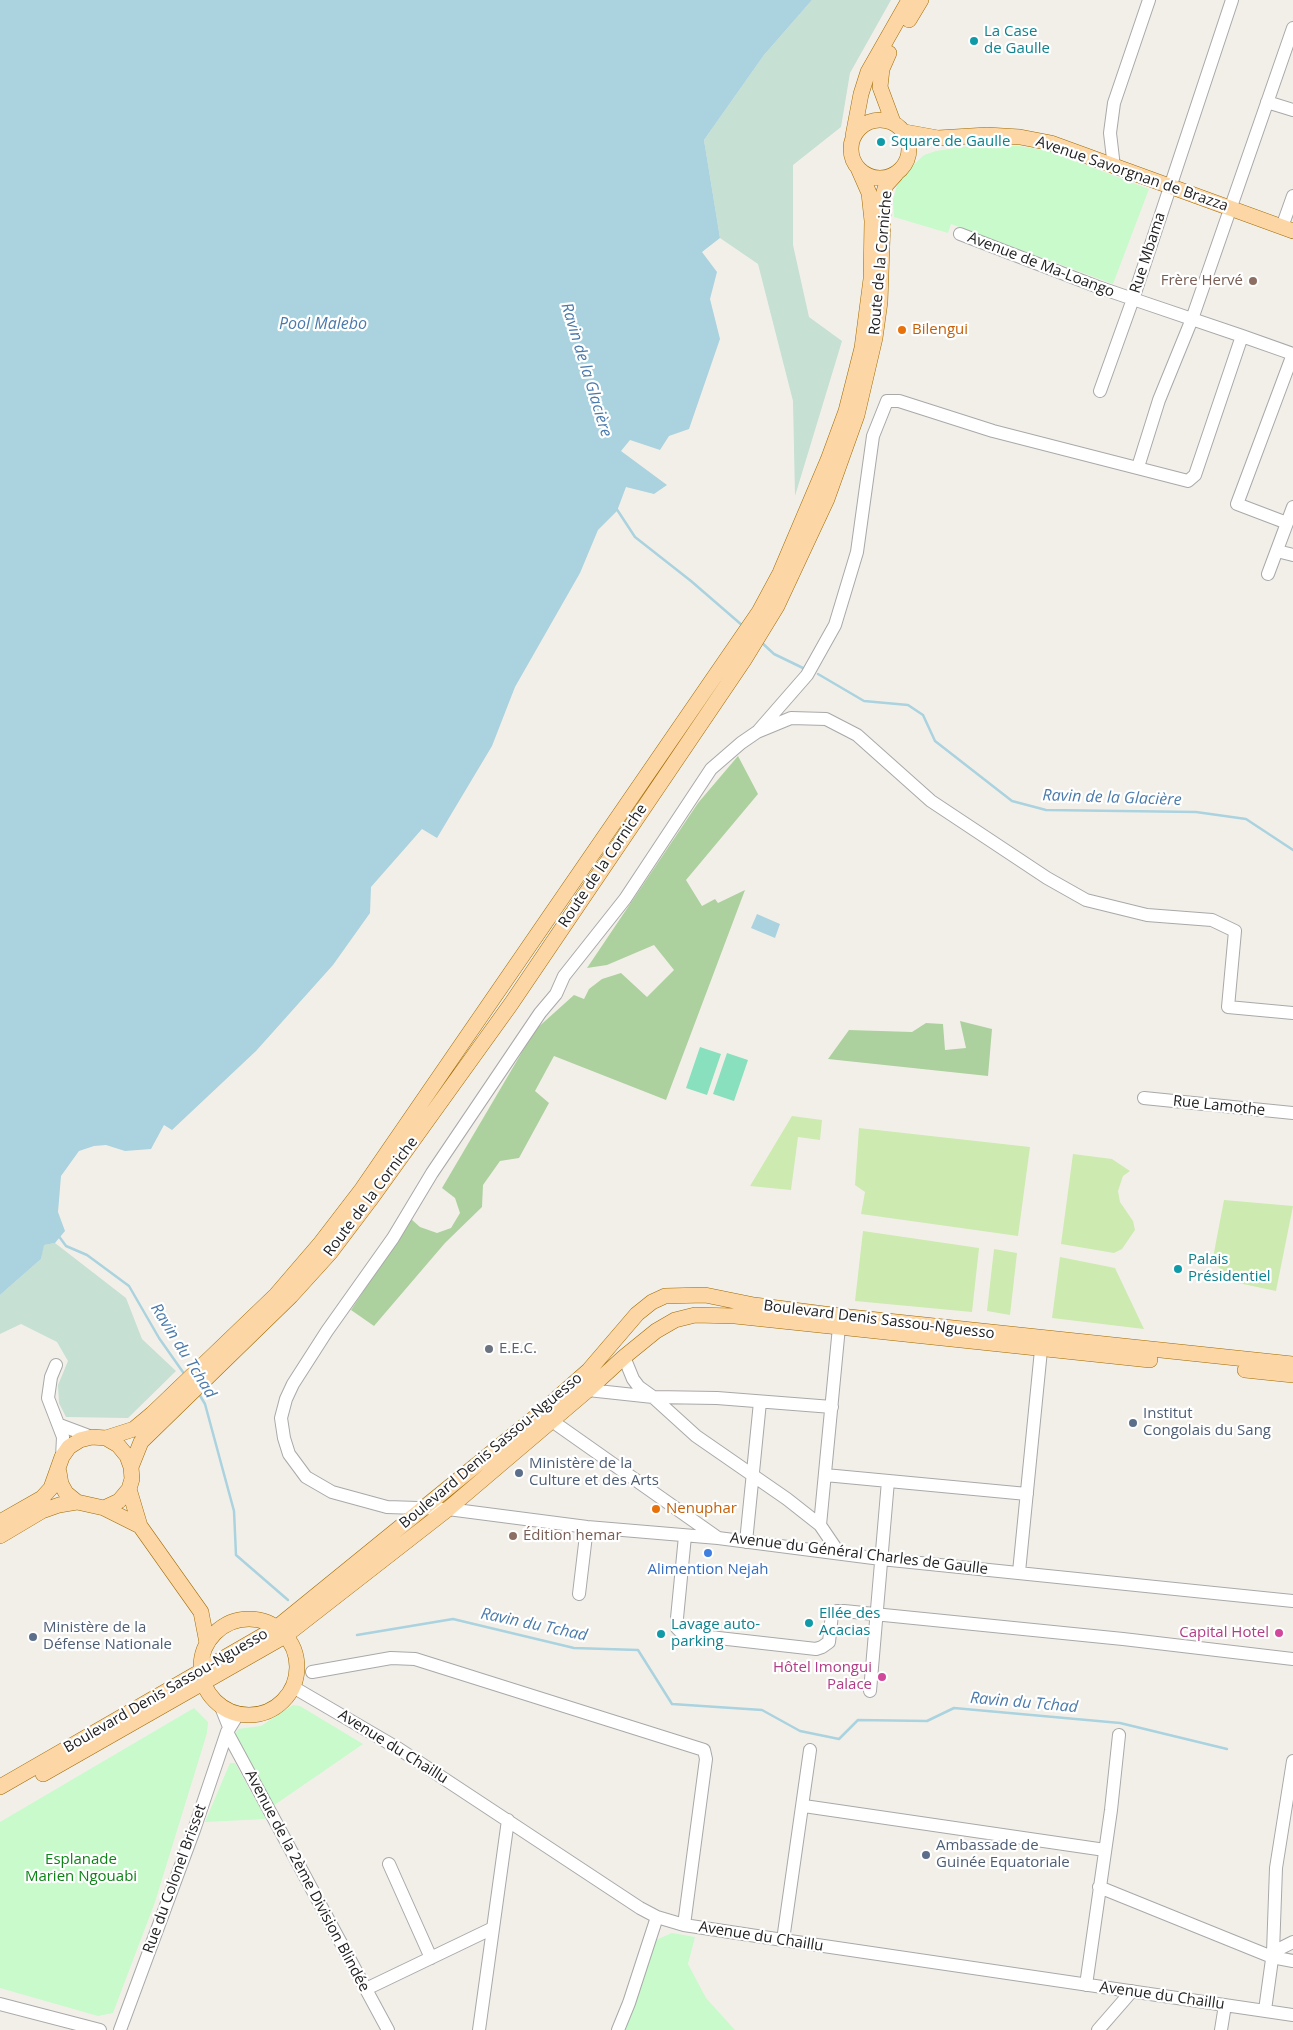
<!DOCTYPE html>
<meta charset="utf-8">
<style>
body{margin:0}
canvas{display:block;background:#f2efe9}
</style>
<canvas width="1293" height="2030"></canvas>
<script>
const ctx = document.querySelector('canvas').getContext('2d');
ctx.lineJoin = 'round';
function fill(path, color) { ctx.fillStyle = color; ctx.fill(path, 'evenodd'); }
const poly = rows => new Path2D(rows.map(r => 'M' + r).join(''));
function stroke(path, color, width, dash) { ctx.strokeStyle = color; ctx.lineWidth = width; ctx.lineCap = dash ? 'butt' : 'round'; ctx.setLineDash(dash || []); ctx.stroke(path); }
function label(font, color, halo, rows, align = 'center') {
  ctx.font = font + ' "Open Sans",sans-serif'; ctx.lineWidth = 4.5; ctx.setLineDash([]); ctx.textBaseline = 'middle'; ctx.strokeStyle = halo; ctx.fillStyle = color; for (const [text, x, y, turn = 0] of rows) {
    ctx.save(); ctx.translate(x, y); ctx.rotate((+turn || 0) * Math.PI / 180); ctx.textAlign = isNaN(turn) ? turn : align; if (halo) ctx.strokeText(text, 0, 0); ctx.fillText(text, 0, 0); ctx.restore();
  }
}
fill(poly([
 [792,1116,822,1120,820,1140,798,1137,791,1190,750,1186],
 [859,1128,1030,1147,1018,1236,861,1214,865,1192,855,1185],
 [1073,1154,1112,1159,1130,1171,1123,1176,1118,1191,1120,1202,1133,1221,1135,1230,1122,1249,1114,1253,1061,1244],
 [1224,1200,1293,1206,1276,1291,1219,1279,1220,1268,1212,1263],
 [863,1231,979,1248,972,1312,855,1301],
 [994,1249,1017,1253,1010,1315,987,1311],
 [1060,1257,1115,1268,1144,1329,1052,1318]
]), '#cdebb0');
fill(poly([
 [738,756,758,794,686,880,702,906,715,899,718,903,745,890,666,1100,554,1056,535,1091,549,1103,519,1158,500,1161,483,1185,482,1207,445,1243,374,1326,351,1310,411,1219,420,1227,437,1233,451,1228,460,1213,455,1198,442,1188,535,1030,574,995,584,999,589,989,602,979,621,973,647,997,674,970,654,945,607,965,587,968,698,803],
 [960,1021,992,1029,988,1076,828,1059,849,1030,912,1032,926,1023,943,1024,945,1050,966,1048]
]), '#add19e');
fill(poly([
 [812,0,891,0,850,73,841,127,793,165,793,245,809,317,842,341,795,496,793,401,758,264,720,238,704,140,764,55],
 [55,1243,126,1298,142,1339,176,1371,128,1418,66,1417,59,1403,58,1385,68,1361,57,1342,21,1324,0,1334,0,1295,41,1259,43,1245]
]), '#c6e0d4');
fill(poly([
 [976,145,1019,146,1049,151,1149,189,1113,284,951,224,948,233,894,217,893,200,897,185,904,174,924,155,936,151],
 [293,1705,300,1706,363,1744,273,1806,234,1737,238,1729,261,1726],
 [194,1708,208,1722,207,1733,155,1902,113,2013,98,2016,0,1988,0,1822],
 [230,1763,235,1763,266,1819,205,1822],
 [672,1933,695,1937,688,1964,706,1998,735,2030,624,2030,656,1940]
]), '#c8facc');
fill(poly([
 [700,1047,721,1054,707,1095,686,1088],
 [727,1053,748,1060,734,1101,713,1094]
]), '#88e0be');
fill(poly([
 [0,0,812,0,764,55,704,140,720,238,702,252,717,272,710,299,720,339,689,429,669,436,660,450,630,440,621,451,667,485,654,494,626,487,617,511,598,530,580,573,515,687,492,746,437,838,422,829,371,887,370,913,333,965,256,1051,172,1130,164,1125,151,1149,125,1151,106,1145,94,1146,79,1151,61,1176,58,1212,65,1231,55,1243,44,1245,41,1259,0,1295],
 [757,914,780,924,775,938,751,928]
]), '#aad3df');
stroke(poly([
 [616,508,635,537,691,581,743,626],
 [760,641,774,654,803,668],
 [818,674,864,701,908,705,923,715,935,741,1012,801,1046,810,1196,812,1246,819,1293,850],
 [58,1235,66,1246,87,1255,129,1286,159,1338,185,1375],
 [199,1394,205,1404,234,1511,236,1555,288,1600],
 [357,1635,453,1619,574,1648,638,1650,672,1704,762,1710,800,1731,839,1739,858,1720,927,1721,954,1708,1120,1723,1227,1749]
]), '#aad3df', 2.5);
const minor = poly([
 [1267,102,1293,110],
 [1114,167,1110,133,1114,103,1149,0],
 [1282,227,1293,196],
 [960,234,1098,287,1133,299,1242,336,1293,354,1237,504,1287,523],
 [1100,391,1133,299,1232,0],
 [1138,467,1159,400,1192,319,1293,28],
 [1277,551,1293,555],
 [1268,574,1293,507],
 [759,730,807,675,835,625,857,552,873,436,887,401,899,401,993,431,1188,481,1195,475,1242,336],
 [1293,1013,1228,1007,1235,931,1212,920,1147,915,1086,900,1047,878,931,801,857,735,826,719,791,718,757,732,741,743,711,769,625,899,564,976,556,994,540,1013,432,1173,393,1238,327,1331,293,1384,286,1399,281,1418,284,1438,289,1454,306,1477,332,1492,387,1507,448,1509,587,1527,718,1538,881,1559,1293,1601],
 [1144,1098,1293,1113],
 [624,1357,633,1379,639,1387,653,1397,696,1436,787,1499,820,1525,839,1553],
 [56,1365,51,1377,48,1398,63,1437,62,1457],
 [588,1390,653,1397,717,1398,832,1407],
 [552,1421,718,1538],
 [60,1425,92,1437],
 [825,1475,1027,1494],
 [820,1525,839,1327],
 [685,1536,677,1618,677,1628,683,1634,816,1649,822,1647,829,1642,832,1614,837,1611,844,1611,1123,1639,1293,1659],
 [746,1542,760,1402],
 [1019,1572,1042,1340],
 [579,1594,587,1527],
 [312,1672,391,1658,415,1659,704,1750,706,1759,684,1925],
 [293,1687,399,1749,640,1908,657,1917,684,1925,783,1940,1293,2015],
 [870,1691,888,1481],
 [221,1707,229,1727],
 [227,1732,388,2030],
 [804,1806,1105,1850],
 [389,1864,431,1958],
 [1099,1887,1272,1957,1293,1961],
 [783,1940,810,1750],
 [1273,1952,1293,1942],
 [1086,1985,1111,1810,1119,1735],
 [366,1989,491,1929],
 [0,2004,100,2030],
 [1265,2010,1273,1952,1276,1868,1293,1761],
 [120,2030,194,1830,227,1732,238,1714],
 [479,2030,508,1820],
 [618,2030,629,2003,657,1917],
 [1098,2030,1132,1991],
 [1221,2030,1225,2005]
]);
const major = poly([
 [909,20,921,0],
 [889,53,882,69,880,87,893,122],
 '851 149a29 29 0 1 1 58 0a29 29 0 1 1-58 0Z',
 [905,132,938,138,987,135,1020,137,1051,143,1293,231],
 [853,136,861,94,868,72,909,0],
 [1245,1370,1293,1375],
 [106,1438,134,1429,152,1414,276,1295,319,1245,362,1189,759,612,780,573,828,460,846,411,862,348,871,279,872,221,869,193,858,168],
 [131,1467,141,1442,291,1296,330,1253,370,1200,511,1004,744,660,777,606,827,499,857,415,875,338,880,302,884,192,886,185,896,174],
 [129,1489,140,1526,201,1612,207,1643],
 [104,1508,140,1526],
 [0,1522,42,1498,51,1488,62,1457,69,1447,80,1440,92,1437,106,1438,118,1445,127,1456,131,1467,132,1479,129,1489,119,1501,104,1508,77,1502,66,1493,61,1484,59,1472],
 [0,1536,42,1511,59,1505,77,1502],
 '201 1667a48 48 0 1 1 96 0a48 48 0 1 1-96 0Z',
 [43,1774,285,1636,448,1509,588,1390,624,1357,656,1331,675,1320,695,1315,735,1316,1150,1360],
 [0,1787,276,1628,538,1415,589,1370,637,1314,652,1302,665,1296,705,1295,754,1305,840,1316,1293,1364]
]);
stroke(minor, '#a9a9a9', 14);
stroke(major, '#a06b00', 16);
stroke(minor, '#fff', 12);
stroke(major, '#fcd6a4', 15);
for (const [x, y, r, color] of [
 [974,41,5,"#0f9aa8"],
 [881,142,5,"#0f9aa8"],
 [1253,281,5,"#8d6e63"],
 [902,330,5,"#e8710a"],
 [1178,1269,5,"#0f9aa8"],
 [489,1349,5,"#6b7280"],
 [1133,1423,5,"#5c6f8a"],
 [519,1473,5,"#5c6f8a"],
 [656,1509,5,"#e8710a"],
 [513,1536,5,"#8d6e63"],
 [708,1553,5,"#3f7fe0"],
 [809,1623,5,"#0f9aa8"],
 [1279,1633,5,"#d1479c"],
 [661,1634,5,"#0f9aa8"],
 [33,1637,5,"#5c6f8a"],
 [882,1677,5,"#d1479c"],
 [926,1855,5,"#5c6f8a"]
]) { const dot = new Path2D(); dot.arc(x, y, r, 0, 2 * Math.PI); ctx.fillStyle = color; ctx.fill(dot); stroke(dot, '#fff', 2); }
label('15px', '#0d838f', '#fff', [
 ["La Case",984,32],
 ["de Gaulle",984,49],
 ["Square de Gaulle",891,142],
 ["Palais",1188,1260],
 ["Présidentiel",1188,1277],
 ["Ellée des",819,1614],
 ["Acacias",819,1631],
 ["Lavage auto-",671,1625],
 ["parking",671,1642]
], 'left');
label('15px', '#222', '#fff', [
 ["Avenue Savorgnan de Brazza",1132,174,19],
 ["Rue Mbama",1148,253,-72],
 ["Route de la Corniche",881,263,-85],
 ["Avenue de Ma-Loango",1041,265,21],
 ["Route de la Corniche",603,866,-56],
 ["Rue Lamothe",1219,1106,6],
 ["Route de la Corniche",371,1197,-53],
 ["Boulevard Denis Sassou-Nguesso",879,1320,7],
 ["Boulevard Denis Sassou-Nguesso",491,1451,-40],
 ["Avenue du Général Charles de Gaulle",859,1554,7],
 ["Boulevard Denis Sassou-Nguesso",166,1691,-30],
 ["Avenue du Chaillu",393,1747,32],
 ["Rue du Colonel Brisset",175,1879,-70],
 ["Avenue de la 2ème Division Blindée",307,1881,62],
 ["Avenue du Chaillu",761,1937,9],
 ["Avenue du Chaillu",1162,1996,8]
]);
label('15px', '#785e54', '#fff', [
 ["Frère Hervé",1243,281],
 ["Édition hemar",523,1536,"left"]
], 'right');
label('15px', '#c56008', '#fff', [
 ["Bilengui",912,330],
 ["Nenuphar",666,1509]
], 'left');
label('15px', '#5b616d', '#fff', [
 ["E.E.C.",499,1349]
], 'left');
label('15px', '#4e5e75', '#fff', [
 ["Institut",1143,1414],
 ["Congolais du Sang",1143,1431],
 ["Ministère de la",529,1464],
 ["Culture et des Arts",529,1481],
 ["Ministère de la",43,1628],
 ["Défense Nationale",43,1645],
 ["Ambassade de",936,1846],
 ["Guinée Equatoriale",936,1863]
], 'left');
label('15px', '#366cbe', '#fff', [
 ["Alimention Nejah",708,1570]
]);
label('15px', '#b23c85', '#fff', [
 ["Capital Hotel",1269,1633],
 ["Hôtel Imongui",872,1668],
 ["Palace",872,1685]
], 'right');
label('15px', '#0c8416', '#fff', [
 ["Esplanade",81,1860],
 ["Marien Ngouabi",81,1877]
]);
label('italic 16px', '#4a7aab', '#fff', [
 ["Pool Malebo",323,324],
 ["Ravin de la Glacière",586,370,73],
 ["Ravin de la Glacière",1112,798,2],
 ["Ravin du Tchad",183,1351,58],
 ["Ravin du Tchad",534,1625,12],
 ["Ravin du Tchad",1024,1703,5]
]);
</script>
